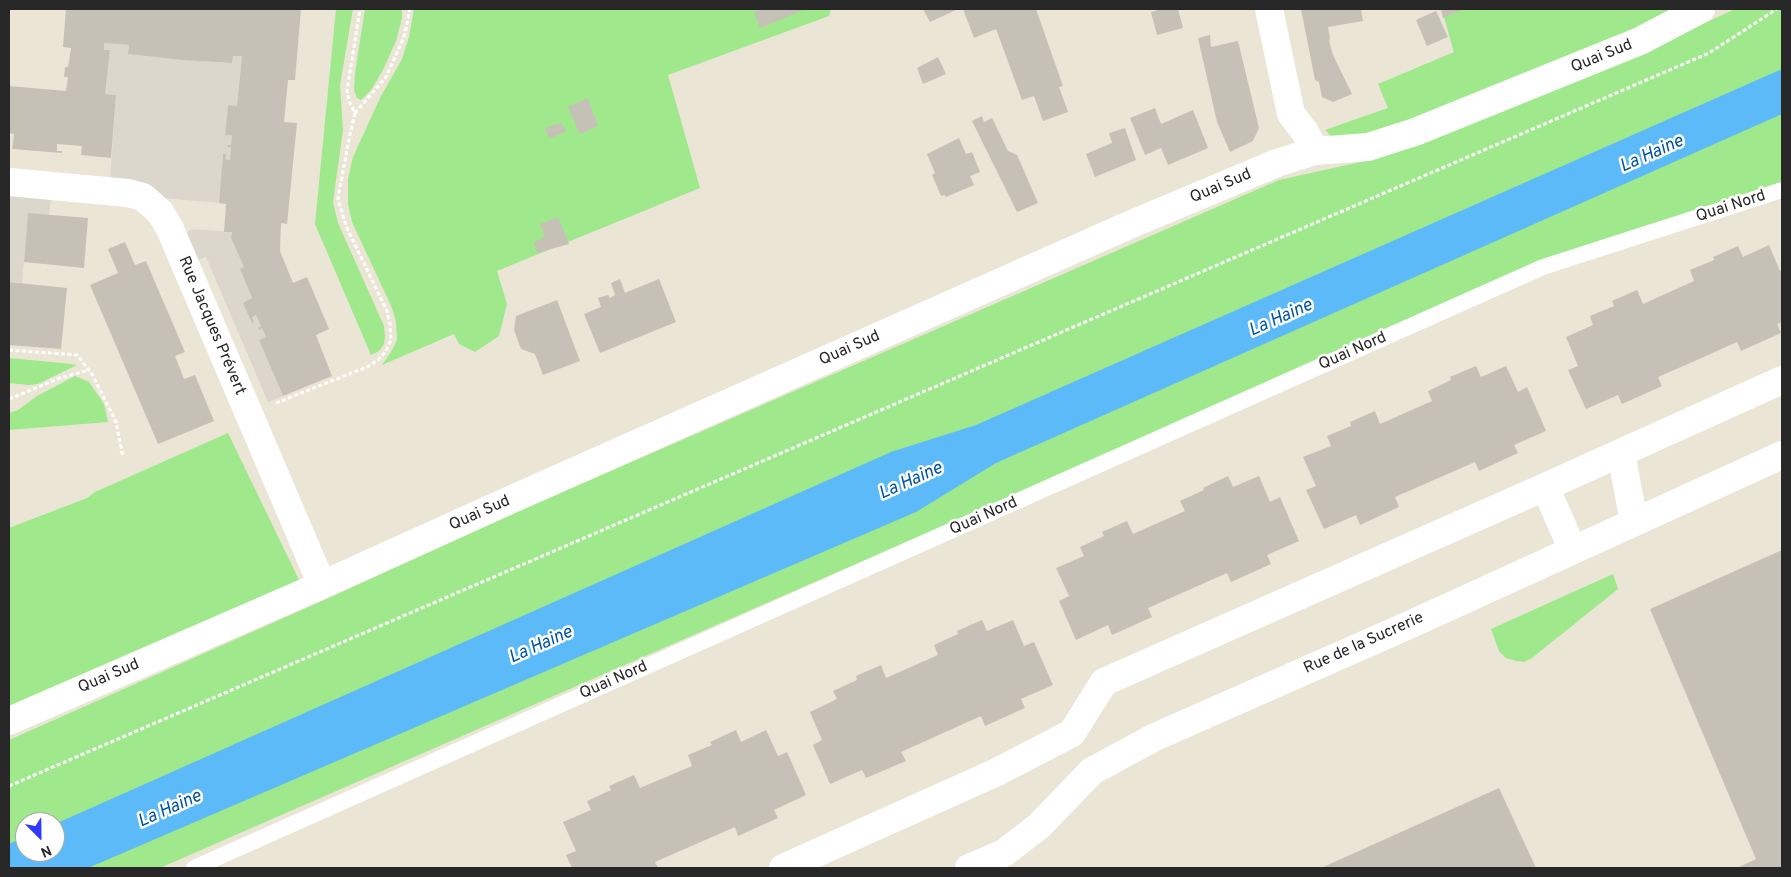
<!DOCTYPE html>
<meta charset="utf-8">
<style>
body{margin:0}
#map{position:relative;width:1791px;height:877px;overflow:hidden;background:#ebe5d6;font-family:Overpass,sans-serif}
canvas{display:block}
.frame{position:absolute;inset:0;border:10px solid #272727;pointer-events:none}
.north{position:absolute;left:15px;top:812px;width:50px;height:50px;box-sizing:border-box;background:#fff;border:1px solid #a9a9a9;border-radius:50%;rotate:157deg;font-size:14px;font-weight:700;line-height:20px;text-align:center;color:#272727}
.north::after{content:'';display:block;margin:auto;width:18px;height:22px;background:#2f39ff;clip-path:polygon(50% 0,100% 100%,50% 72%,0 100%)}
</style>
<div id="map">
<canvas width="1791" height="877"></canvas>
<div class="frame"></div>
<div class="north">N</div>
</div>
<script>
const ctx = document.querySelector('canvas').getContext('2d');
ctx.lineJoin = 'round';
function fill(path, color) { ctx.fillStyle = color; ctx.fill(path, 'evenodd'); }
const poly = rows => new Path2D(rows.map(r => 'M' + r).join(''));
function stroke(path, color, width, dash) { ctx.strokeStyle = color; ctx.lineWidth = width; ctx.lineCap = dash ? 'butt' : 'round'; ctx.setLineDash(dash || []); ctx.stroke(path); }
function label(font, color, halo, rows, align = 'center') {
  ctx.font = font + ' Overpass,sans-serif'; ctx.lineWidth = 5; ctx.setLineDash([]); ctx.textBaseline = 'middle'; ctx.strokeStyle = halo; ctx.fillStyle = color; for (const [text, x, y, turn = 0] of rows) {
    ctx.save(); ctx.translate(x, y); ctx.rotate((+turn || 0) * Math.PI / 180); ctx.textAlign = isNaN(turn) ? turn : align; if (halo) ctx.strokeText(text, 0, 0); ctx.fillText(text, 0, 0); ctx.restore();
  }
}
fill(poly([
 [336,9,353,9,340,85,343,130,333,202,338,223,384,326,385,336,384,344,379,351,371,355,315,224],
 [365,9,402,9,402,18,396,41,383,70,371,90,361,100,357,98,354,90,355,73],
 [414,9,831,9,829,16,668,75,700,188,497,271,507,304,499,336,475,352,459,344,454,334,382,365,391,352,397,340,396,322,392,308,352,222,348,204,348,179,353,157,380,98,402,59,409,37],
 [1463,9,1686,9,1412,127,1334,139,1325,130,1388,108,1378,84,1454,52,1443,14],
 [1735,9,1782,9,1782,182,1579,248,160,868,9,868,9,740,322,601,519,511,1279,180,1370,160,1655,46],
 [25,822,55,822,55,852,25,852],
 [9,358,62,363,77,365,38,384,29,385,9,383],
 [75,376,89,382,104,404,108,422,9,430,9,413,18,410,37,396],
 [228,433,299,580,9,710,9,528,87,498,95,492],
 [1613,574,1618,589,1532,658,1524,662,1516,661,1506,658,1499,651,1491,629]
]), '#9fe88c');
fill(poly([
 [104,43,129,45,128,54,182,60,232,63,233,56,242,56,237,106,228,105,225,135,232,135,231,145,228,145,228,147,231,147,230,160,225,159,225,154,223,154,219,203,163,198,110,180,116,95,105,94,110,50,104,50],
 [9,194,51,198,49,215,28,213,22,283,9,282],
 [193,229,232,232,231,238,244,267,240,269,252,298,244,303,252,322,254,322,252,317,256,315,261,326,258,328,259,329,262,328,266,337,259,340,283,396,268,402,206,257,196,261,188,243,187,234,190,230]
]), '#dbd7cd');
fill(poly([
 [1782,69,1782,114,996,463,916,512,88,868,9,868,9,844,25,837,25,852,55,852,55,824,891,452,976,425]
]), '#5dbaf9');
fill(poly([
 [66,9,301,9,295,80,288,80,284,122,297,123,287,224,281,223,280,251,293,283,307,277,324,317,329,329,316,335,332,376,283,396,259,340,266,337,262,328,259,330,258,328,261,326,256,315,252,317,254,322,252,323,243,303,252,298,240,269,244,267,231,238,232,232,224,232,226,204,219,203,223,154,226,154,225,159,230,160,231,147,227,147,228,145,231,145,232,135,225,135,228,105,237,106,242,56,233,56,232,63,182,60,128,54,129,45,104,43,104,50,110,50,105,94,116,95,111,158,81,155,82,146,57,144,57,151,62,151,62,153,12,149,14,134,9,133,9,86,66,91,68,77,64,77,65,67,68,67,71,48,63,47],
 [763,9,806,9,760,28,754,12],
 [923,9,958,9,930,22],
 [963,9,1036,9,1063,86,1059,87,1068,112,1043,121,1034,96,1022,100,996,29,974,38],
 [1162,9,1178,9,1183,28,1157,35,1151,12],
 [1301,9,1361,9,1363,21,1328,27,1330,39,1329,40,1333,55,1352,94,1333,102,1322,97,1319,82,1315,80],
 [1441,9,1464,9,1443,18],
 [1436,11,1448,37,1427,46,1416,20],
 [1210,35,1211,47,1238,41,1259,128,1253,141,1230,152,1217,122,1198,38],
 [938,57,946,74,923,84,917,68],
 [588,98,598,126,580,134,568,107],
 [1155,108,1161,124,1193,110,1208,148,1168,165,1161,148,1145,155,1130,118],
 [982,116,984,122,992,118,1008,151,1017,155,1038,203,1017,212,972,121],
 [561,123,566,131,549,139,545,128],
 [1125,128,1136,160,1095,177,1086,154,1112,143,1109,133],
 [959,138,966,154,972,152,980,172,970,176,974,185,946,197,945,195,941,196,932,175,935,173,927,154],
 [28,213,88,218,84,268,24,262],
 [558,217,569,244,537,253,534,242,545,237,540,224],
 [125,242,135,265,146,261,185,352,175,356,184,379,195,375,214,421,158,444,90,285,118,273,108,249],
 [1769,245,1780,271,1782,270,1782,322,1777,324,1781,333,1741,351,1737,342,1697,360,1658,377,1662,386,1622,404,1618,395,1586,409,1568,370,1578,366,1566,337,1593,325,1590,316,1614,306,1612,301,1637,290,1643,304,1694,281,1690,270,1714,260,1713,257,1738,246,1743,257],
 [620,279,625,293,659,279,676,322,600,353,584,314,601,307,598,298,608,295,610,298,615,295,611,283],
 [9,282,67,288,61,349,9,345],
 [557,300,580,361,543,375,535,354,521,349,514,330,516,316],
 [1476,366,1481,377,1506,366,1518,392,1527,387,1546,431,1514,445,1518,453,1479,471,1475,462,1395,497,1399,507,1360,525,1356,515,1324,529,1306,490,1316,486,1303,457,1331,446,1327,436,1351,426,1350,422,1375,411,1380,424,1432,401,1428,391,1451,380,1450,377],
 [1228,476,1233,487,1259,476,1270,502,1280,497,1299,541,1267,555,1271,564,1231,582,1227,573,1148,608,1152,617,1112,635,1108,625,1076,640,1059,601,1069,596,1056,568,1084,556,1080,547,1104,536,1102,532,1127,521,1133,534,1185,511,1180,501,1204,490,1203,488],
 [1782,550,1782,868,1737,868,1756,859,1650,609],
 [982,620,987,631,1013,620,1024,646,1034,642,1053,685,1021,699,1025,708,985,726,981,716,901,752,906,761,866,778,862,770,830,784,813,745,822,740,810,712,837,699,833,691,857,680,856,676,881,665,886,678,938,655,934,645,958,634,957,631],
 [736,730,741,742,766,730,778,756,787,752,806,795,774,810,778,818,738,836,735,827,655,862,658,868,572,868,566,855,576,851,563,822,591,810,587,801,611,790,609,786,634,775,640,788,692,766,688,755,712,745,710,742],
 [1499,788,1536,868,1321,868]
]), '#c6c1b6');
stroke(poly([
 [355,113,386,77,404,37,410,9],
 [9,350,77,355,92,374,116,422,123,457],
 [9,399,60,378,89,370],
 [276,403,367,367,378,360,386,351,391,340,390,324,387,311,346,226,338,198,350,134,355,113,349,101,347,91,360,9],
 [9,786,1709,53,1777,9]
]), '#fff', 3, [4, 2.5]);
stroke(poly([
 [194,868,1543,267,1782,190]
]), '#fff', 16);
stroke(poly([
 [1269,9,1291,114,1305,132,1315,151],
 [9,182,128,193,143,197,160,212,170,229,322,585],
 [1621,453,1634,522],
 [1545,487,1573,550],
 [9,721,322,585,510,500,1127,226,1277,163,1315,151,1368,147,1415,132,1640,41,1701,9],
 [783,868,997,772,1072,733,1104,682,1545,487,1782,380],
 [969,868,1004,853,1039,826,1092,771,1155,737,1409,625,1782,455]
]), '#fff', 28);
label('16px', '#272727', '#fff', [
 ["Quai Sud",1602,57,-22],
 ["Quai Sud",1221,187,-23],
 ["Quai Nord",1731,207,-18],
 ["Rue Jacques Prévert",211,326,67],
 ["Quai Sud",850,349,-24],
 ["Quai Nord",1353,352,-24],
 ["Quai Sud",480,514,-24],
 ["Quai Nord",984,517,-24],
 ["Rue de la Sucrerie",1364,644,-24],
 ["Quai Sud",109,677,-23],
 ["Quai Nord",614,681,-24]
]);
label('italic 18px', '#0153a0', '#fff', [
 ["La Haine",1652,155,-24],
 ["La Haine",1281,319,-24],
 ["La Haine",911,482,-24],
 ["La Haine",541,646,-24],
 ["La Haine",170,810,-24]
]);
</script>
